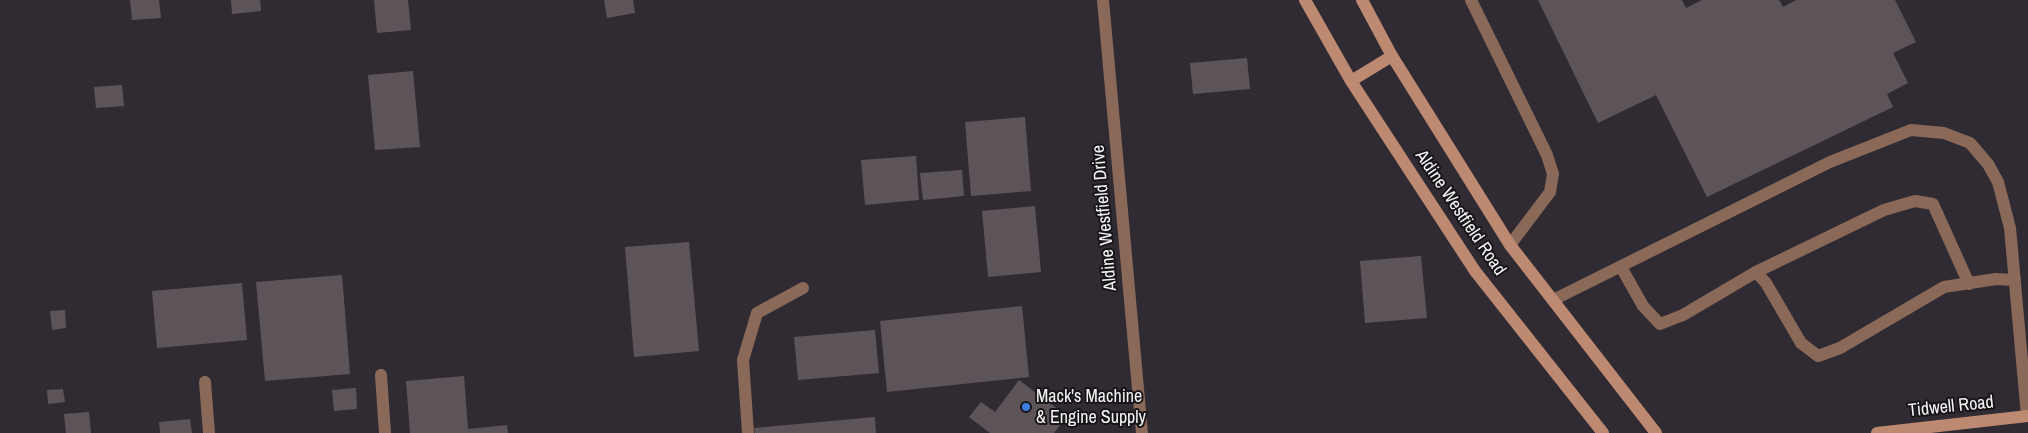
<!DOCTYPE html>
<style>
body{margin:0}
canvas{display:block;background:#302b32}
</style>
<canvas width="2028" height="433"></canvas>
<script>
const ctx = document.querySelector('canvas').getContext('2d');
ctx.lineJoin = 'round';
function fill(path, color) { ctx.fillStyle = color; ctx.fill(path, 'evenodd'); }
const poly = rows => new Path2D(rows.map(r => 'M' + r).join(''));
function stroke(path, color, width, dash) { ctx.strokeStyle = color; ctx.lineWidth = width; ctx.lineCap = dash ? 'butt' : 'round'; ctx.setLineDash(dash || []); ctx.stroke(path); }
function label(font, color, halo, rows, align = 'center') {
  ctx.font = font + ' "Archivo Narrow",sans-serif'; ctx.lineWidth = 4; ctx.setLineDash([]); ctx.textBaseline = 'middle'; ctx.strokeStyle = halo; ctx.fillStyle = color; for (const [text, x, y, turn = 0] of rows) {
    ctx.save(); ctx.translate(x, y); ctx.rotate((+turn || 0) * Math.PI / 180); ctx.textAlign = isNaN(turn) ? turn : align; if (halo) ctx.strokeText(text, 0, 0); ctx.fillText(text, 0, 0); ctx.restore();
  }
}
fill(poly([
 [130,0,159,0,161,18,132,20],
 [231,0,260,0,261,11,232,14],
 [374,0,408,0,411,30,377,33],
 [604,0,633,0,635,13,607,18],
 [1538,0,1682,0,1686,8,1702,0,1779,0,1783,7,1796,0,1895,0,1916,42,1893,53,1908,83,1887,94,1893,107,1707,197,1656,95,1598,123],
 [1247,58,1250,89,1193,94,1190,63],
 [413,71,420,147,375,150,368,75],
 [122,85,124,106,96,108,94,87],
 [1025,117,1031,191,971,196,965,122],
 [916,156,919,200,865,205,861,160],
 [962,170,964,196,923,200,920,173],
 [1035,206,1041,272,988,277,982,211],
 [689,242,699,351,634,357,625,247],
 [1421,256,1427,318,1365,323,1360,261],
 [342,275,350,374,265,381,256,282],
 [242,283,247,340,157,348,152,291],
 [1022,306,1029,377,887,392,880,321],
 [65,310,66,328,52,330,50,311],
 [875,330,879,373,798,380,794,337],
 [464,376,468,429,507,425,508,433,410,433,406,381],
 [1019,380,1067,416,1054,433,990,433,969,417,981,402,995,412],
 [356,388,357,409,334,411,332,390],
 [63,389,65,402,48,404,47,390],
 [89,412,91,433,66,433,64,414],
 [875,417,876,433,755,433,754,428],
 [190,419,192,433,160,433,159,422]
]), '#5c5458');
stroke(poly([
 [1471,0,1547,155,1553,174,1550,192,1510,245],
 [1621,267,1643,306,1660,324,1683,315,1756,272,1766,283,1801,343,1818,356,1840,348,1944,287,1996,279,2015,280],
 [1756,272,1884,210,1915,201,1933,204,1969,284],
 [1553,300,1830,162,1911,130,1944,133,1970,143,1988,164,1998,182,2010,228,2027,416],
 [381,375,385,433],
 [205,382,209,433],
 [748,433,743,360,757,313,803,288]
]), '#8a6959', 12);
stroke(poly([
 [1103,0,1142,433]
]), '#8a6959', 12);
stroke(poly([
 [1305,0,1351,81,1475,271,1603,433],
 [1362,0,1392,56,1510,245,1656,433],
 [1351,81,1392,56],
 [1877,433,2028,416]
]), '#be8971', 12);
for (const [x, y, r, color] of [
 [1026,407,5,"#3f7fe0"]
]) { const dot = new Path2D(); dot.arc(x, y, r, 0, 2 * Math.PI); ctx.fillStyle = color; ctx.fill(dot); stroke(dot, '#171518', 2); }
label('18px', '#f6f3f7', '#171518', [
 ["Aldine Westfield Road",1460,213,56],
 ["Aldine Westfield Drive",1105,218,-95],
 ["Tidwell Road",1951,407,-6]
]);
label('18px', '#f6f3f7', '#171518', [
 ["Mack's Machine",1036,397],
 ["& Engine Supply",1036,418]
], 'left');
</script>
